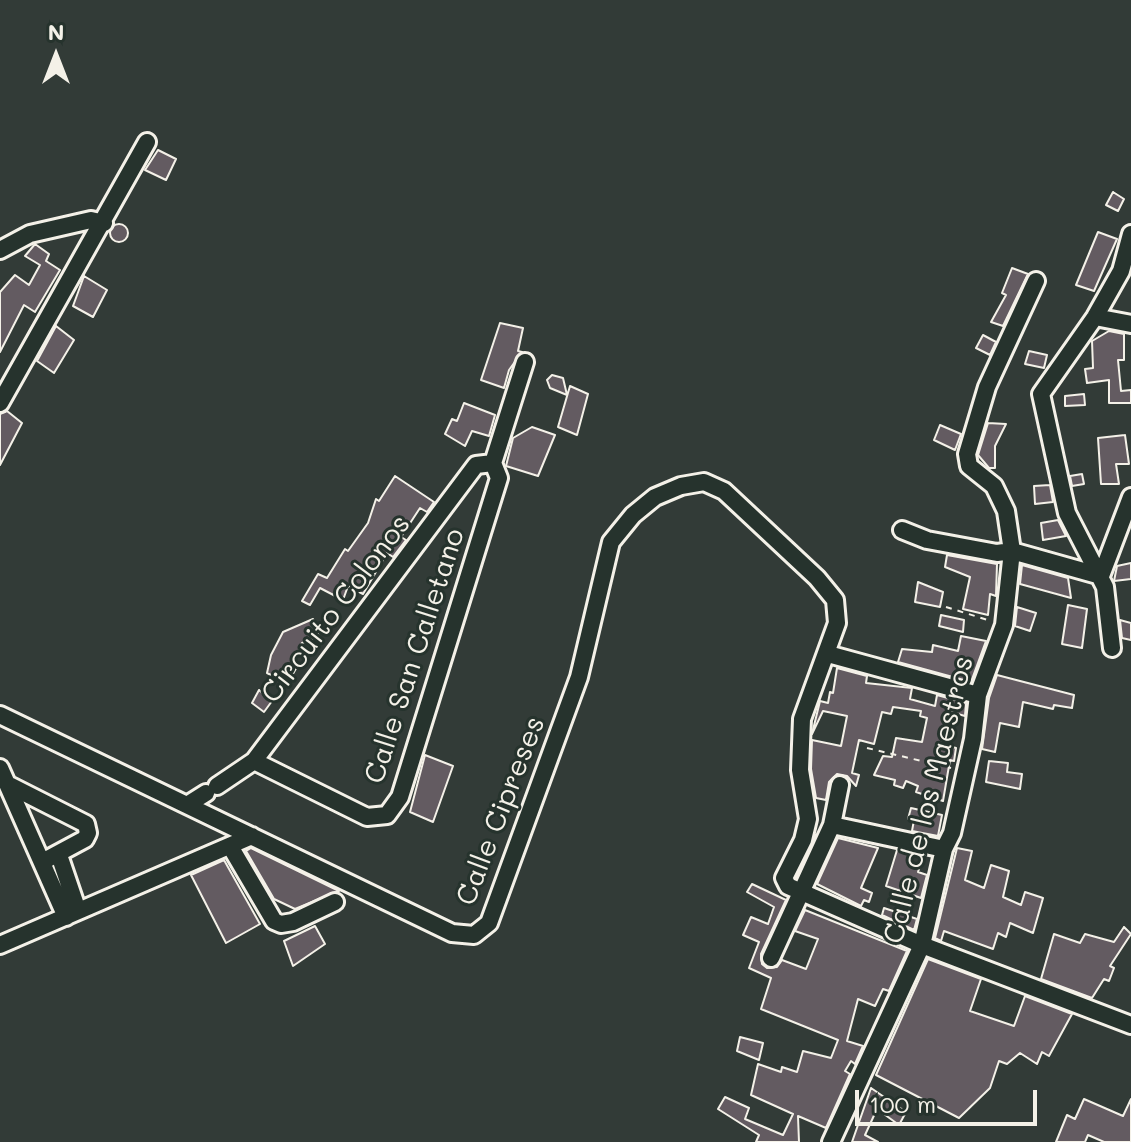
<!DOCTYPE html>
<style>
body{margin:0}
#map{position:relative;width:1131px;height:1142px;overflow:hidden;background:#323b37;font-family:Mali,sans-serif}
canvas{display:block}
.north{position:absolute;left:16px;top:16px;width:80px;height:80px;-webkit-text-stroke:6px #26332d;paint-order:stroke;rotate:0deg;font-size:22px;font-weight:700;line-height:32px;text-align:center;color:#f4f1e8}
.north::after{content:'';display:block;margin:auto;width:28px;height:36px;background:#f4f1e8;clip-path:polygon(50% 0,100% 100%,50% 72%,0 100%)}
.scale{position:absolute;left:855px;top:1090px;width:182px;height:36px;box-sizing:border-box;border:4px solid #f4f1e8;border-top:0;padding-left:10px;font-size:24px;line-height:28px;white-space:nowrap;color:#f4f1e8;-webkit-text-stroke:6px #26332d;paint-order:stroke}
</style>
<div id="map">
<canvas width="1131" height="1142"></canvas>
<div class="north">N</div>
<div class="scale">100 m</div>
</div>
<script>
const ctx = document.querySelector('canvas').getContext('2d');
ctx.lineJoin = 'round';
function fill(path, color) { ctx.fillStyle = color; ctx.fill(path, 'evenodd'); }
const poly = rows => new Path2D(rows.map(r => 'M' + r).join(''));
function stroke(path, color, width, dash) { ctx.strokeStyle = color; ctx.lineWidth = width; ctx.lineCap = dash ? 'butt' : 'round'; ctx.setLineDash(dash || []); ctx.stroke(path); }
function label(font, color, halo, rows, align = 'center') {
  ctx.font = font + ' Mali,sans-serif'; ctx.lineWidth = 6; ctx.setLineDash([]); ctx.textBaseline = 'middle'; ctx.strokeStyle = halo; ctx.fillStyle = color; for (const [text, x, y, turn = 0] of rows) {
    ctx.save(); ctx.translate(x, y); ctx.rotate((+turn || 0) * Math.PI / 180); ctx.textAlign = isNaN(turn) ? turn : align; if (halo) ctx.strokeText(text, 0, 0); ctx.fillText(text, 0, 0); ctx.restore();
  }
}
const building = poly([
 [158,150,176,159,166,180,145,170,158,150],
 [1113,192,1124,199,1118,211,1106,205,1113,192],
 '110 233a9 9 0 1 1 18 0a9 9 0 1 1-18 0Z',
 [1098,232,1117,239,1094,291,1076,285,1098,232],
 [35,244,49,254,46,261,60,270,35,312,24,305,0,352,0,292,15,275,29,285,40,265,25,256,35,244],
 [1012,268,1028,274,1003,326,991,322,1006,295,1002,293,1012,268],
 [84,276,107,290,93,317,73,306,84,276],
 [500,323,523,328,518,351,522,352,509,370,504,388,481,380,500,323],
 [56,326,74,340,54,373,37,361,56,326],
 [1109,331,1124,334,1124,360,1118,360,1121,391,1131,390,1131,403,1109,403,1109,380,1087,383,1085,369,1093,368,1092,341,1109,331],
 [983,335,996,342,990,355,976,348,983,335],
 [1029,351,1047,355,1044,368,1025,364,1029,351],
 [552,375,563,378,567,395,550,388,547,380,552,375],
 [570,386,588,394,577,435,558,427,570,386],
 [1084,394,1085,405,1065,406,1065,396,1084,394],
 [464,403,495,415,489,436,472,431,465,446,445,434,452,419,457,421,464,403],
 [7,411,22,423,0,465,0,414,7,411],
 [988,423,1006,424,995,446,995,468,989,468,978,455,988,423],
 [940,425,961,434,955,450,934,440,940,425],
 [532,427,555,435,538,476,506,466,513,438,532,427],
 [1125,435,1129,464,1116,464,1119,484,1101,484,1098,438,1125,435],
 [1082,474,1084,484,1072,486,1070,476,1082,474],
 [395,476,434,502,427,512,420,508,401,537,406,540,393,557,387,553,363,594,348,586,343,600,320,588,310,605,302,601,318,574,327,578,345,549,348,551,368,523,376,499,379,501,395,476],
 [1050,485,1053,502,1035,504,1034,486,1050,485],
 [1058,520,1066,536,1043,540,1041,523,1058,520],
 [947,555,997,564,996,596,990,594,988,615,963,609,970,577,945,567,947,555],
 [1131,563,1131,579,1114,581,1117,566,1131,563],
 [1022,565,1068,578,1071,598,1020,584,1022,565],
 [918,582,943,592,940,607,915,602,918,582],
 [1068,605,1087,609,1082,648,1062,644,1068,605],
 [1017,607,1036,613,1030,631,1015,626,1017,607],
 [941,615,964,620,963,632,939,626,941,615],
 [313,619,319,637,302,643,294,662,298,665,290,679,284,675,281,680,267,673,271,655,283,632,313,619],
 [1120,620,1131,623,1131,640,1122,638,1120,620],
 [961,636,986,641,971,682,898,662,902,649,932,652,933,645,958,651,961,636],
 [837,668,867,676,866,683,912,688,910,699,935,706,937,695,966,703,965,716,947,711,942,744,956,748,954,761,950,760,943,801,916,792,918,786,906,781,903,788,894,785,895,780,874,775,883,756,892,757,896,738,922,742,927,718,920,716,921,711,893,707,891,714,882,712,874,744,859,740,852,773,859,775,856,786,847,776,837,774,829,782,826,800,816,798,811,769,812,740,841,746,847,716,823,711,812,734,820,701,828,703,830,692,833,693,837,668],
 [997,675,1074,695,1072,708,1054,705,1053,709,1023,702,1019,727,1000,723,995,752,982,749,989,698,997,675],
 [259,690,272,701,264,712,252,703,259,690],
 [425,755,453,766,433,822,410,812,425,755],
 [989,761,1008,763,1007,772,1022,774,1020,789,986,782,989,761],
 [911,808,942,815,938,836,912,831,914,820,908,819,911,808],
 [838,838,878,848,861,888,872,893,869,902,864,900,861,906,817,884,838,838],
 [251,848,339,891,295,909,274,899,246,851,251,848],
 [957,848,972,851,965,880,984,888,991,865,1009,871,1003,897,1021,905,1025,892,1043,898,1033,933,1010,923,1006,937,998,933,993,949,944,931,941,941,935,938,957,848],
 [897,850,913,854,911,862,920,866,918,872,927,875,921,898,886,886,897,850],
 [224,860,260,924,226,943,191,875,224,860],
 [752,884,786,900,761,954,762,964,767,968,777,967,782,960,806,969,818,939,795,931,805,910,907,951,889,991,883,989,875,1006,858,999,847,1041,863,1046,855,1064,851,1061,845,1071,850,1074,826,1128,798,1116,799,1142,756,1142,759,1135,718,1109,725,1097,749,1108,745,1119,783,1135,793,1114,751,1095,758,1064,781,1072,782,1067,797,1072,803,1051,831,1058,838,1040,761,1009,771,978,749,968,759,942,743,935,751,917,768,924,774,907,747,892,752,884],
 [884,908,917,919,914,930,882,915,884,908],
 [315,926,325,944,293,966,284,941,315,926],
 [1124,927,1131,934,1110,966,1114,968,1109,981,1104,979,1092,998,1041,979,1054,934,1080,943,1085,934,1114,942,1124,927],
 [928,959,981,979,970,1011,1014,1026,1025,996,1072,1014,1049,1056,1042,1052,1037,1064,1020,1053,1007,1064,999,1061,990,1088,959,1118,876,1075,928,959],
 [740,1037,763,1043,759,1060,737,1051,740,1037],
 [871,1088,906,1112,899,1125,877,1109,865,1135,878,1142,852,1142,871,1088],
 [1084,1099,1123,1116,1131,1099,1131,1142,1104,1142,1088,1135,1085,1142,1056,1142,1067,1115,1075,1119,1084,1099]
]);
fill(building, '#635b61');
stroke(building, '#f4f1e8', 2);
const minor = poly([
 [0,250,30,234,91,220,104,223],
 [1095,317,1131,324],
 [0,403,147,142],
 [493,463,525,362],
 [902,530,927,540,997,553,1012,551,1101,576],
 [1101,576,1131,497],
 [1112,648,1105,587,1067,513,1041,394,1095,317,1121,271,1131,234],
 [828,654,978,695],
 [0,715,452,933,474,935,489,923,579,677,611,542,633,515,655,497,681,486,704,482,724,491,817,578,835,600,837,623,802,719,800,770,808,819,803,840,784,878,788,886,922,945,1131,1025],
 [254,761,367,817,387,815,400,797,499,478,493,463],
 [0,768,66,917],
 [9,785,86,824,88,833,85,839,44,861],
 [217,786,254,761,476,465,493,463],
 [187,805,206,793],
 [832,825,944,849],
 [230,846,274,921,281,924,293,922,335,902],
 [59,855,78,911],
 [0,945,252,836],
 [771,958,832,825,840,785],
 [831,1142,922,945,944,849,952,833,973,739,978,695,1004,625,1012,551,1006,511,994,486,969,466,967,454,987,387,1036,281]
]);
stroke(minor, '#f4f1e8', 22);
stroke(poly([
 [946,607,991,621],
 [867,748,951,768]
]), '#f4f1e8', 2, [6, 6]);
stroke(minor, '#26332d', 16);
label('28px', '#f4f1e8', '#26332d', [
 ["Circuito Colonos",336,609,-53],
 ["Calle San Calletano",415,656,-72],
 ["Calle de los Maestros",929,800,-76],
 ["Calle Cipreses",501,811,-69]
]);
</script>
